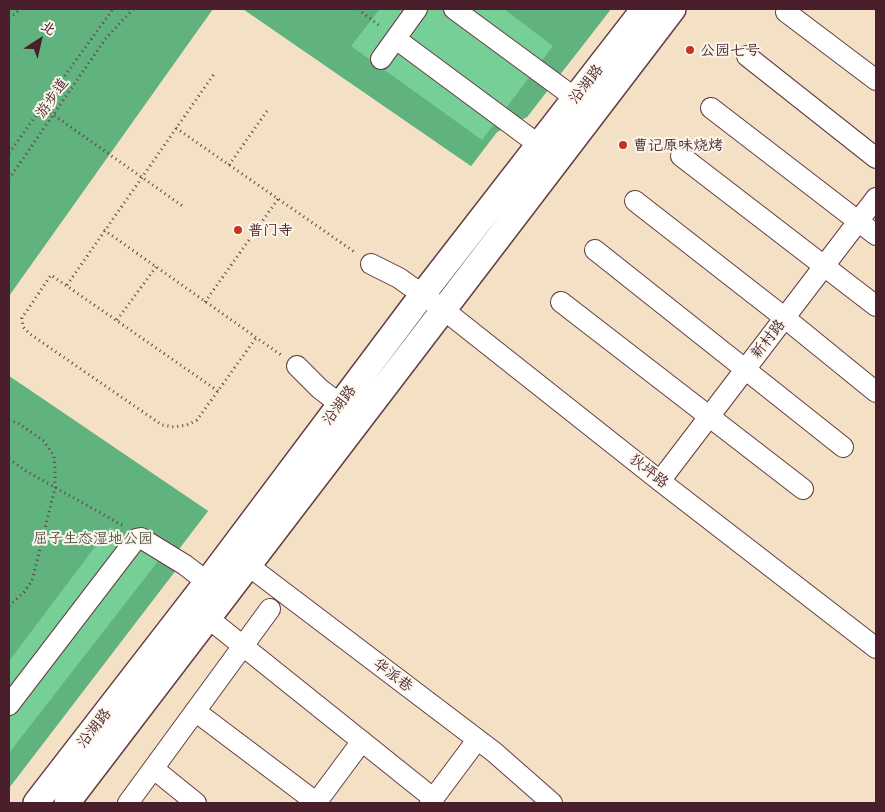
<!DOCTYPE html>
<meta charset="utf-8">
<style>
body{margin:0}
#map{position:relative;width:885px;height:812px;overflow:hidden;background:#f4e0c4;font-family:Mali,"LXGW WenKai TC",sans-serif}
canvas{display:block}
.frame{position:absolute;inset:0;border:10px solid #4a1f2b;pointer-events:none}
.north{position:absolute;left:15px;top:15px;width:50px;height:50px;-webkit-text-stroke:4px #fbf7ec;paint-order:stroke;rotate:35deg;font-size:14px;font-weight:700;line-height:20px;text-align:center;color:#4a1f2b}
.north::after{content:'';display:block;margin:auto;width:18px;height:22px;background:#4a1f2b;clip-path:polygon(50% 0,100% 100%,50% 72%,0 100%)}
</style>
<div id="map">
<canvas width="885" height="812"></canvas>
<div class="frame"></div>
<div class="north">北</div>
</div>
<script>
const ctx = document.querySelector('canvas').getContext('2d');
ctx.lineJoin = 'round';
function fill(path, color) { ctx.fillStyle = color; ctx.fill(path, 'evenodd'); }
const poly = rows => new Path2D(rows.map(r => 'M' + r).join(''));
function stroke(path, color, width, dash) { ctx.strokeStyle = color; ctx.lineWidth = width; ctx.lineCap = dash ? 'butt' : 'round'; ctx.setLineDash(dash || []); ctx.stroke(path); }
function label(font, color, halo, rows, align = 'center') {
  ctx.font = font + ' Mali,"LXGW WenKai TC",sans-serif'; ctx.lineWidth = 4; ctx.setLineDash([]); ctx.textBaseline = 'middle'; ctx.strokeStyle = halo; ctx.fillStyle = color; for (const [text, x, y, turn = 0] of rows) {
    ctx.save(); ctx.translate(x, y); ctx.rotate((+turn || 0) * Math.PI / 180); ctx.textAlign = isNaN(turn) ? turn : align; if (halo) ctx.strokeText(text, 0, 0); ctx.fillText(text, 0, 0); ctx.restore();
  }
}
fill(poly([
 [243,9,611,9,527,117,497,132,471,166],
 [9,376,208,511,179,549,176,570,9,788]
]), '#75cf96');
fill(poly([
 [9,9,213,9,9,296],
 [243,9,380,9,351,46,482,140,553,46,504,9,611,9,527,117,497,132,471,166],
 [9,376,208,511,179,549,176,570,9,788,9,753,159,560,110,527,9,661]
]), '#60b27f');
const minor = poly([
 [454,9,575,98],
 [786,12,876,80],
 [396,39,539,145],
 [747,56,876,158],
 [381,59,417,9],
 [711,108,876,235],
 [681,156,876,306],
 [635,201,785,318,876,392],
 [595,250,843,447],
 [371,264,399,278,444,310,660,481,876,648],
 [561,302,803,489],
 [297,366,320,389,340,404],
 [660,481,876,198],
 [237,557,494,752,552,803],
 [208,618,434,799],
 [9,705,136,539,141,538,185,565,207,582],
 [195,711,317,803],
 [154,769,196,803],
 [128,803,270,609],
 [316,803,362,741],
 [430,803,477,740]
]);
const major = poly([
 [36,803,207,582,423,294,644,9],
 [67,803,673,9]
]);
stroke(minor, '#643c42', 22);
stroke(major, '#643c42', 28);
stroke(poly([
 [358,9,381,27],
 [9,18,21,9],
 [38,104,184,207],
 [176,128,356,253],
 [9,153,113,9],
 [229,165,267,111],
 [9,179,106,38,133,9],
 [104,230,281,355],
 [67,285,214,74],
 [205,302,278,199],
 [117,320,156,267],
 [218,391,51,275,22,318,23,327,30,334,162,425,174,427,187,425,197,420,256,338],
 [9,420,18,423,44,441,54,456,55,469,55,488,32,581,24,592,9,606],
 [9,459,26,471,122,525]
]), '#643c42', 3, [1, 4]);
stroke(minor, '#fff', 20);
stroke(major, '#fff', 25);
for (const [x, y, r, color] of [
 [690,50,5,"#c8321e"],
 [623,145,5,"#c8321e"],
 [238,230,5,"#c8321e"]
]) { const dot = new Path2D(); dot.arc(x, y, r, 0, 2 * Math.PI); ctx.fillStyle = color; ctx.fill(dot); stroke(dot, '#fbf7ec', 2); }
label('15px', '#4a1f2b', '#fbf7ec', [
 ["公园七号",700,50],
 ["曹记原味烧烤",633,145],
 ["普门寺",248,230]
], 'left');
label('15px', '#4a1f2b', '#fbf7ec', [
 ["沿湖路",586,84,-52],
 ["游步道",52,98,-55],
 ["新村路",768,339,-52],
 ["沿湖路",339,405,-53],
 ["狄坪路",649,471,38],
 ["华派巷",393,675,37],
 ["沿湖路",94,728,-52]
]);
label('15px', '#57544b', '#fbf7ec', [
 ["屈子生态湿地公园",93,538]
]);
</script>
